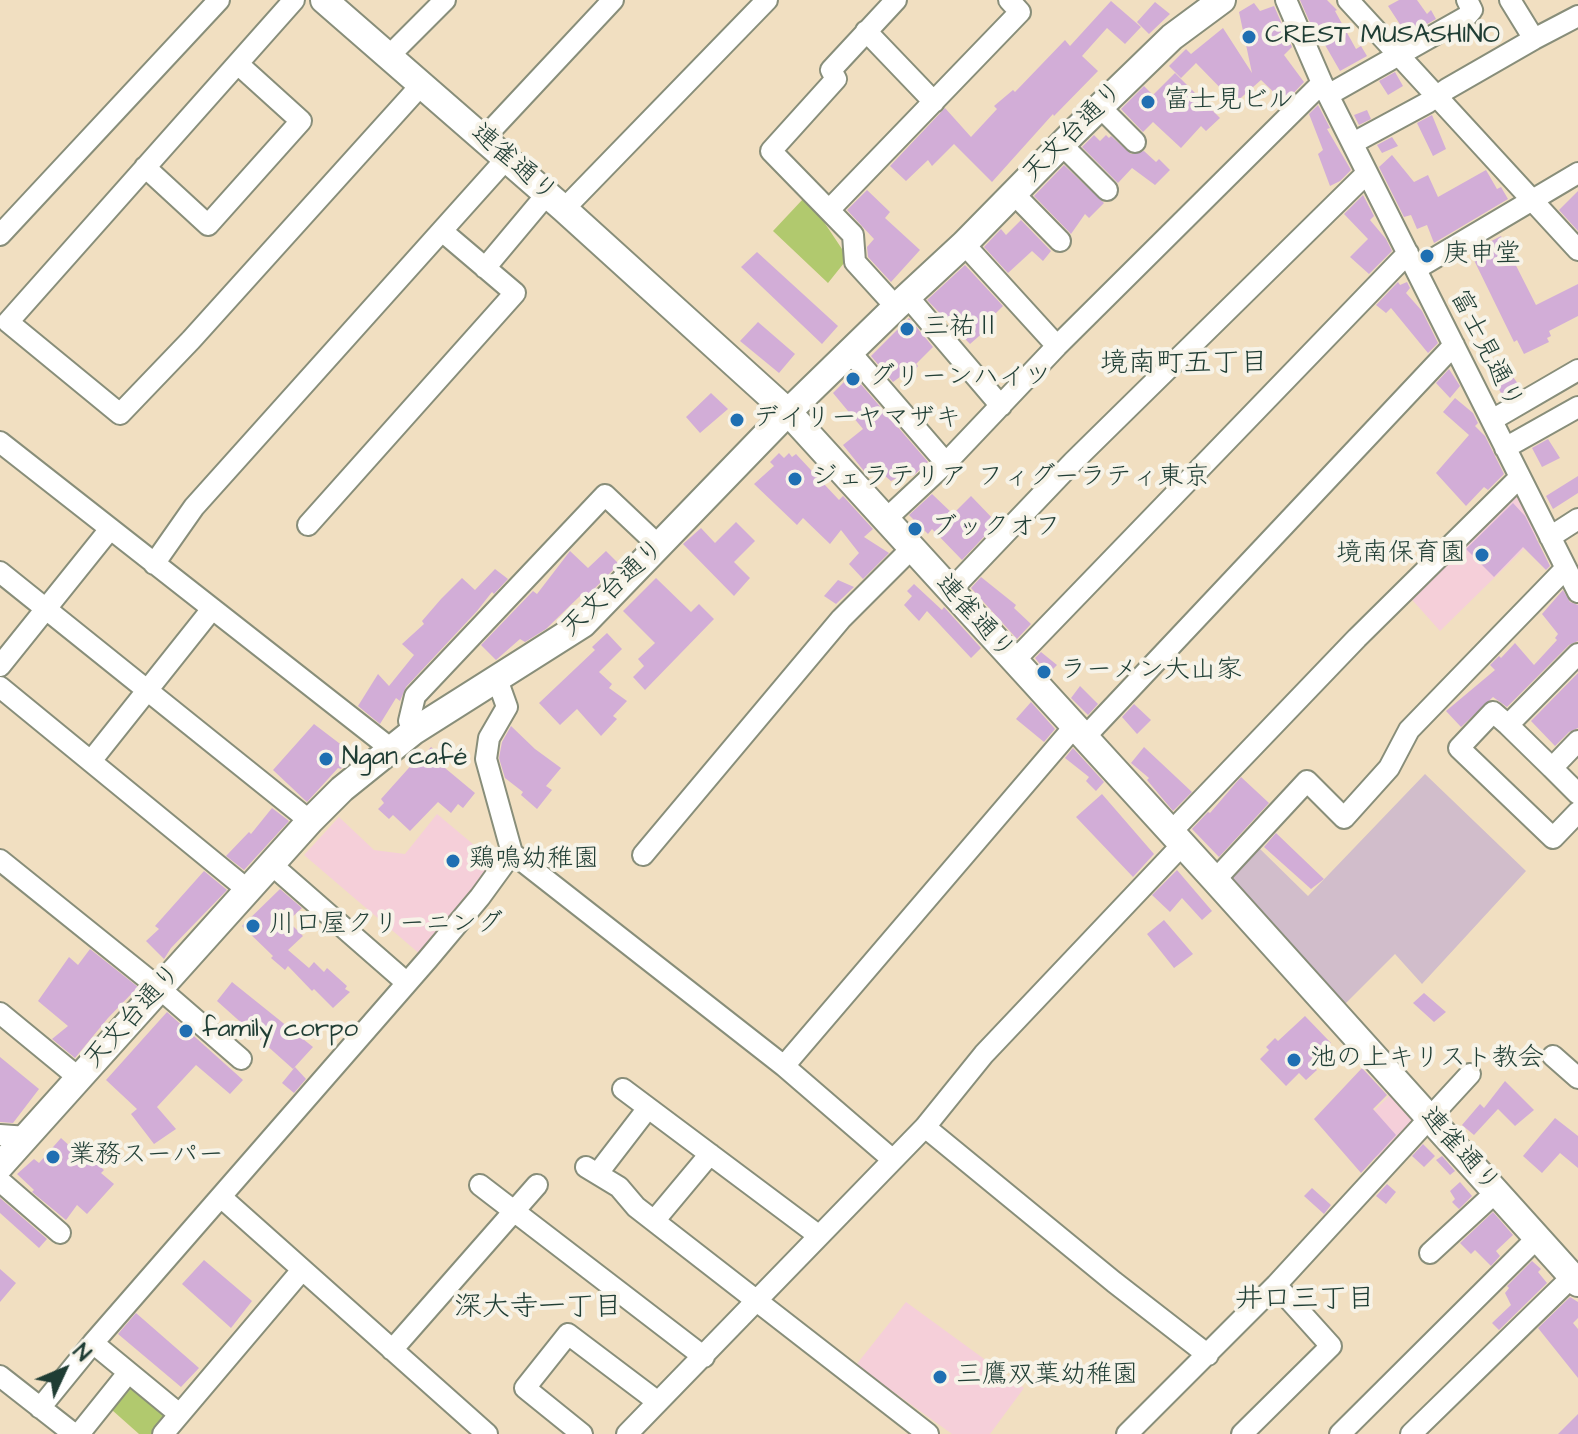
<!DOCTYPE html>
<meta charset="utf-8">
<style>
body{margin:0}
#map{position:relative;width:1578px;height:1434px;overflow:hidden;background:#f1dfc1;font-family:"Architects Daughter",sans-serif}
canvas{display:block}
.north{position:absolute;left:24px;top:1330px;width:80px;height:80px;-webkit-text-stroke:6px #f7f3e8;paint-order:stroke;rotate:46deg;font-size:22px;font-weight:700;line-height:32px;text-align:center;color:#1f3d34}
.north::after{content:'';display:block;margin:auto;width:28px;height:36px;background:#1f3d34;clip-path:polygon(50% 0,100% 100%,50% 72%,0 100%)}
</style>
<div id="map">
<canvas width="1578" height="1434"></canvas>
<div class="north">N</div>
</div>
<script>
const ctx = document.querySelector('canvas').getContext('2d');
ctx.lineJoin = 'round';
function fill(path, color) { ctx.fillStyle = color; ctx.fill(path, 'evenodd'); }
const poly = rows => new Path2D(rows.map(r => 'M' + r).join(''));
function stroke(path, color, width, dash) { ctx.strokeStyle = color; ctx.lineWidth = width; ctx.lineCap = dash ? 'butt' : 'round'; ctx.setLineDash(dash || []); ctx.stroke(path); }
function label(font, color, halo, rows, align = 'center') {
  ctx.font = font + ' "Architects Daughter","Klee One",sans-serif'; ctx.lineWidth = 8; ctx.setLineDash([]); ctx.textBaseline = 'middle'; ctx.strokeStyle = halo; ctx.fillStyle = color; for (const [text, x, y, turn = 0] of rows) {
    ctx.save(); ctx.translate(x, y); ctx.rotate((+turn || 0) * Math.PI / 180); ctx.textAlign = isNaN(turn) ? turn : align; if (halo) ctx.strokeText(text, 0, 0); ctx.fillText(text, 0, 0); ctx.restore();
  }
}
fill(poly([
 [1518,484,1541,532,1440,631,1407,594],
 [437,814,498,865,421,955,304,855,339,817,374,850,405,854],
 [1393,1092,1420,1122,1384,1164,1354,1131],
 [906,1302,1024,1388,990,1434,952,1434,856,1365]
]), '#f5cfd9');
fill(poly([
 [1425,774,1526,871,1422,984,1395,954,1341,1008,1225,879,1258,847,1308,896]
]), '#d1bdcb');
fill(poly([
 [803,199,822,219,848,258,828,283,773,231],
 [132,1387,172,1422,162,1434,139,1434,112,1410]
]), '#b1c96e');
fill(poly([
 [1300,0,1327,0,1337,10,1335,11,1356,49,1361,46,1367,56,1340,71,1313,24,1311,25],
 [1399,0,1417,0,1427,14,1431,10,1436,19,1404,37,1402,35,1405,32,1388,6],
 [1111,1,1141,27,1125,44,1107,28,1082,56,1098,71,1054,116,1053,114,992,182,954,144,932,166,928,160,906,181,890,166,945,108,971,137,997,109,994,106,1013,90,1015,92,1065,40,1070,46],
 [1155,2,1170,14,1149,34,1137,22],
 [1254,3,1260,11,1274,6,1292,47,1284,55,1304,82,1287,100,1282,100,1261,80,1235,103,1196,63,1181,78,1169,66,1186,49,1191,54,1223,28,1252,73,1239,12],
 [1395,72,1403,86,1388,95,1379,81],
 [1175,73,1220,118,1206,131,1201,126,1181,148,1153,122,1143,132,1121,109,1144,86,1153,95],
 [1318,105,1330,128,1327,129,1351,170,1340,181,1330,186,1318,154,1323,150,1309,114],
 [1367,110,1371,119,1359,125,1354,115],
 [1432,115,1446,149,1433,156,1417,123],
 [1094,135,1100,141,1106,135,1109,138,1111,136,1131,154,1144,151,1156,162,1159,159,1170,170,1155,185,1132,168,1118,183,1082,147],
 [1392,137,1398,146,1382,153,1377,145],
 [1392,155,1414,182,1428,175,1438,197,1486,170,1497,189,1501,187,1508,199,1434,243,1427,225,1417,229,1411,215,1404,217,1379,167],
 [1064,165,1104,203,1089,218,1085,214,1071,234,1034,196],
 [867,190,890,212,885,218,920,250,891,282,868,257,867,247,874,239,847,210],
 [1578,191,1578,231,1559,210],
 [1363,195,1374,216,1370,220,1386,239,1392,251,1369,274,1350,257,1368,239,1344,214],
 [1021,220,1051,251,1043,261,1032,251,1008,273,984,247,1001,229,1006,235],
 [1501,236,1536,305,1578,284,1578,316,1549,331,1551,336,1547,338,1549,342,1524,354,1517,340,1514,342,1470,252],
 [757,252,838,326,822,344,741,267],
 [965,265,1003,306,982,327,986,330,970,344,927,300],
 [1398,282,1400,285,1407,282,1410,288,1406,293,1422,311,1438,343,1428,353,1391,308,1386,313,1376,305],
 [909,318,933,347,916,364,918,366,908,379,904,374,893,382,871,356],
 [758,322,795,354,779,373,740,341],
 [1449,369,1460,386,1450,398,1436,383],
 [852,374,928,462,913,476,909,472,891,481,877,469,868,476,843,445,863,429,833,393],
 [1513,377,1521,388,1504,398,1497,386],
 [711,393,728,409,700,433,686,417],
 [1455,398,1473,413,1478,423,1475,426,1485,436,1504,474,1488,490,1484,487,1466,506,1436,473,1469,435,1443,412],
 [1548,439,1560,458,1542,467,1532,448],
 [779,453,784,458,789,453,792,457,796,454,839,500,843,496,873,529,864,537,889,553,863,579,849,564,859,553,841,530,830,544,803,518,797,525,754,484,774,466,770,462],
 [1578,476,1578,493,1553,509,1546,496],
 [932,494,953,514,971,496,997,523,962,560,932,529,928,534,909,515],
 [1513,503,1525,516,1550,566,1546,570,1523,547,1494,577,1466,549],
 [736,522,755,541,734,562,750,578,734,596,683,544,701,528,715,543],
 [570,551,588,568,606,551,619,564,586,597,582,594,546,629,525,642,520,639,496,660,481,645,533,591,537,594],
 [495,569,508,579,494,594,492,592,477,611,406,687,400,701,396,698,380,724,358,706,378,674,389,686,414,655,402,644,424,624,422,621,441,599,462,578,475,590],
 [981,577,1016,605,1014,608,1031,624,1017,639,971,588],
 [656,578,691,612,699,604,714,619,645,690,633,677,644,666,638,659,655,643,623,611],
 [838,580,854,587,836,604,824,596],
 [914,584,942,610,944,607,981,648,971,658,927,611,919,621,904,605,912,596,907,591],
 [1563,590,1570,602,1578,605,1578,641,1569,645,1507,707,1493,697,1461,727,1446,711,1495,670,1490,665,1499,656,1501,658,1515,643,1534,665,1557,640,1555,638,1558,634,1542,614],
 [607,633,622,649,599,672,612,684,609,688,627,701,613,716,617,719,601,736,577,709,560,725,539,703,595,650,592,647],
 [1041,652,1057,665,1048,674,1035,658],
 [1578,673,1578,728,1569,732,1555,746,1531,721],
 [1080,686,1098,704,1088,715,1071,698],
 [1031,702,1055,729,1044,742,1016,719],
 [1134,704,1151,720,1137,734,1122,717],
 [314,724,352,753,341,769,338,768,307,802,273,770],
 [511,726,535,749,561,768,546,786,552,790,537,809,521,795,523,792,505,778,499,758,502,742],
 [431,747,444,757,439,763,475,793,463,808,458,804,451,813,438,802,410,831,393,815,389,819,378,809,384,803,381,799,424,751,426,753],
 [1144,747,1192,792,1173,811,1147,780,1149,778,1131,763],
 [1073,748,1104,782,1096,791,1086,781,1089,777,1065,758],
 [1241,777,1269,803,1219,857,1192,829,1208,812,1210,813],
 [1102,794,1154,854,1133,877,1076,817],
 [272,808,289,821,244,870,226,856,249,832,251,834],
 [1276,833,1324,879,1311,889,1264,847],
 [1177,870,1212,911,1202,920,1182,898,1170,912,1152,895],
 [204,871,227,890,171,948,164,959,146,941,159,929,155,926],
 [280,889,302,908,288,921,303,936,288,950,309,968,314,962,324,972,327,968,347,986,345,989,350,992,333,1008,314,989,312,991,288,966,285,970,271,958,273,956,242,926],
 [1164,920,1193,954,1174,968,1147,934],
 [90,949,138,987,108,1018,75,1058,52,1039,68,1026,38,1001,69,957,78,965],
 [232,982,313,1047,293,1069,217,1001],
 [1424,993,1446,1012,1434,1022,1413,1003],
 [167,1012,243,1080,230,1094,196,1065,157,1107,176,1129,154,1144,131,1114,137,1109,106,1080],
 [1305,1016,1331,1043,1310,1064,1317,1070,1306,1080,1299,1073,1286,1086,1260,1059,1269,1050,1266,1047,1275,1038,1278,1041],
 [0,1057,39,1089,13,1123,0,1122],
 [295,1067,306,1079,294,1093,282,1083],
 [1362,1068,1387,1095,1373,1109,1396,1135,1361,1173,1314,1119],
 [1505,1081,1534,1110,1515,1126,1498,1109,1474,1135,1462,1125,1480,1104,1484,1108],
 [1555,1118,1578,1136,1578,1168,1560,1153,1542,1173,1523,1156],
 [61,1138,73,1149,76,1145,104,1170,101,1173,114,1184,87,1214,77,1205,66,1220,32,1192,34,1190,17,1174,34,1159,39,1163],
 [1423,1144,1435,1156,1424,1167,1412,1156],
 [1442,1156,1455,1171,1450,1175,1436,1160],
 [1460,1182,1472,1196,1459,1209,1452,1202,1455,1199,1450,1191],
 [1387,1184,1396,1192,1386,1204,1376,1196],
 [1312,1188,1331,1205,1324,1214,1304,1196],
 [0,1198,47,1239,39,1248,0,1213],
 [1493,1212,1513,1235,1496,1251,1500,1256,1491,1266,1475,1250,1471,1254,1460,1243],
 [204,1260,252,1301,231,1328,182,1284],
 [1532,1261,1541,1269,1538,1272,1547,1283,1499,1330,1492,1323,1511,1305,1505,1293,1509,1288,1507,1286],
 [0,1269,16,1283,0,1302],
 [1570,1297,1578,1302,1578,1318,1573,1323,1578,1329,1578,1378,1538,1328],
 [136,1313,199,1368,181,1387,118,1334],
 [1578,1414,1578,1434,1558,1434]
]), '#d2add7');
const minor = poly([
 [294,0,8,322,120,414,191,340,422,84],
 [1286,0,1322,83,1578,592],
 [1348,0,1578,250],
 [1510,0,1534,39],
 [866,31,934,102],
 [389,56,445,0],
 [1328,95,1466,17,1472,10,1467,0],
 [1100,107,1135,142],
 [483,139,613,0],
 [1353,143,1427,103,1447,89,1534,39,1578,16],
 [1062,145,1107,190],
 [145,167,208,225,301,121,238,64],
 [1014,194,1060,241],
 [564,209,767,0],
 [829,210,1020,12,1009,0],
 [0,235,219,0],
 [964,244,1057,346],
 [485,268,547,194],
 [1416,269,1578,173],
 [908,297,1001,406],
 [896,307,855,262,853,235,771,151,836,79,831,70,896,0],
 [850,352,946,463],
 [1492,420,1578,370],
 [0,442,390,748],
 [1505,448,1578,407],
 [885,520,946,463,1057,346,1322,83],
 [308,525,515,293,442,231],
 [1550,537,1578,519],
 [154,564,194,507,507,158],
 [0,572,310,821],
 [950,591,1073,462,1367,173],
 [1578,654,1508,725,1493,712,1459,748,1553,838,1578,812],
 [1013,662,1408,253],
 [0,666,110,529],
 [497,679,507,707,489,738,486,759,512,853,784,1066,893,1160],
 [0,687,249,891],
 [1508,725,1552,768],
 [414,731,409,721,415,696,605,495,660,547],
 [1084,738,1454,345],
 [1578,741,1552,768,1578,794],
 [91,761,212,609],
 [1171,832,1357,638,1520,477],
 [643,855,841,619,911,549],
 [0,860,159,988,241,1059],
 [272,865,407,983],
 [1215,880,1307,781,1344,818,1389,768,1409,730,1566,568],
 [0,1013,79,1078],
 [1553,1056,1578,1078],
 [784,1066,1074,727],
 [623,1089,818,1235],
 [925,1127,1114,1282,1208,1355],
 [0,1135,27,1137],
 [586,1167,619,1187,636,1207,928,1434],
 [598,1173,648,1108],
 [0,1181,60,1233],
 [480,1185,704,1357],
 [221,1197,487,1434],
 [654,1221,710,1154],
 [1430,1253,1496,1192],
 [93,1343,178,1413],
 [392,1350,537,1185],
 [0,1376,74,1434],
 [40,1408,93,1343,428,959,480,897,512,853],
 [79,1434,128,1373],
 [163,1434,302,1270],
 [582,1434,525,1388,568,1334,658,1402],
 [627,1434,925,1127,984,1054,1182,845],
 [1127,1434,1276,1285,1470,1074],
 [1242,1434,1331,1346,1276,1285],
 [1340,1434,1537,1238],
 [1411,1434,1572,1277]
]);
const major = poly([
 [324,0,564,209,788,412,1215,880,1578,1283],
 [0,1166,310,821,342,789,414,731,583,624,788,412,896,307,964,244,1073,133,1172,37,1222,0]
]);
stroke(minor, '#888e7a', 24);
stroke(major, '#888e7a', 30);
stroke(minor, '#fff', 20);
stroke(major, '#fff', 26);
for (const [x, y, r, color] of [
 [1249,37,8,"#1f6fb2"],
 [1148,102,8,"#1f6fb2"],
 [1427,256,8,"#1f6fb2"],
 [907,329,8,"#1f6fb2"],
 [853,379,8,"#1f6fb2"],
 [737,420,8,"#1f6fb2"],
 [795,479,8,"#1f6fb2"],
 [915,529,8,"#1f6fb2"],
 [1482,555,8,"#1f6fb2"],
 [1044,672,8,"#1f6fb2"],
 [326,759,8,"#1f6fb2"],
 [453,861,8,"#1f6fb2"],
 [253,926,8,"#1f6fb2"],
 [186,1031,8,"#1f6fb2"],
 [1294,1060,8,"#1f6fb2"],
 [53,1157,8,"#1f6fb2"],
 [940,1377,8,"#1f6fb2"]
]) { const dot = new Path2D(); dot.arc(x, y, r, 0, 2 * Math.PI); ctx.fillStyle = color; ctx.fill(dot); stroke(dot, '#f7f3e8', 3); }
label('26px', '#1f3d34', '#f7f3e8', [
 ["CREST MUSASHINO",1265,37],
 ["富士見ビル",1164,102],
 ["庚申堂",1443,256],
 ["三祐Ⅱ",923,329],
 ["グリーンハイツ",869,379],
 ["デイリーヤマザキ",753,420],
 ["ジェラテリア フィグーラティ東京",811,479],
 ["ブックオフ",931,529],
 ["境南保育園",1466,555,"right"],
 ["ラーメン大山家",1060,672],
 ["Ngan café",342,759],
 ["鶏鳴幼稚園",469,861],
 ["川口屋クリーニング",269,926],
 ["family corpo",202,1031],
 ["池の上キリスト教会",1310,1060],
 ["業務スーパー",69,1157],
 ["三鷹双葉幼稚園",956,1377]
], 'left');
label('26px', '#1f3d34', '#f7f3e8', [
 ["天文台通り",1074,133,-45],
 ["連雀通り",513,164,41],
 ["富士見通り",1485,350,63],
 ["天文台通り",614,589,-43],
 ["連雀通り",974,618,48],
 ["天文台通り",134,1017,-48],
 ["連雀通り",1459,1151,48]
]);
label('28px', '#1f3d34', '#f7f3e8', [
 ["境南町五丁目",1184,365],
 ["井口三丁目",1305,1301],
 ["深大寺一丁目",538,1309]
]);
</script>
